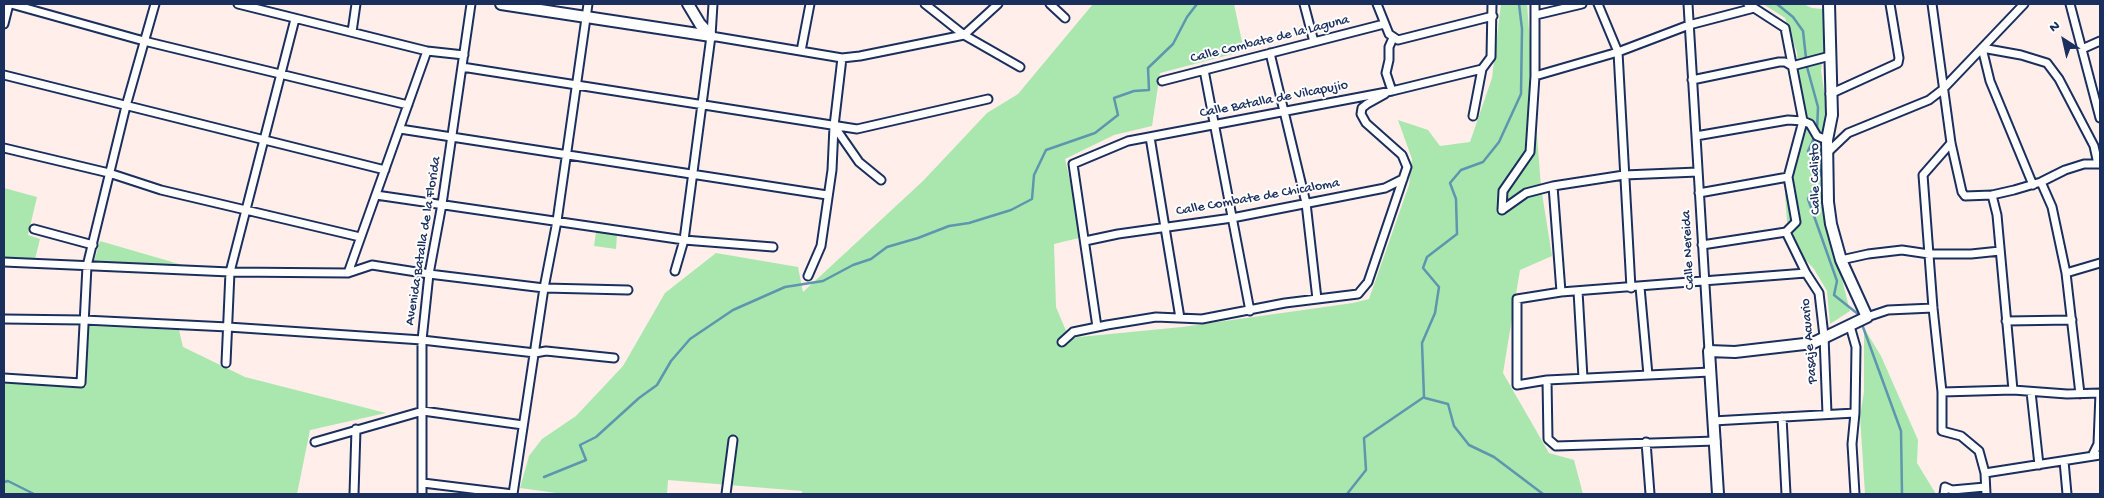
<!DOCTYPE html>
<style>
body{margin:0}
#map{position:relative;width:2104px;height:498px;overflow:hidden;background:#ffeee9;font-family:"Gochi Hand",sans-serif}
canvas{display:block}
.frame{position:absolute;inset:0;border:5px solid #1b2f5e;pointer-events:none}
.north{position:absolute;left:2039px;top:15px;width:50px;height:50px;-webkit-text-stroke:4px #fff;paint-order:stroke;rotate:325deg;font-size:14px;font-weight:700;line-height:20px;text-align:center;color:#1b2f5e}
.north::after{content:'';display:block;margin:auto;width:18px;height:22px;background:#1b2f5e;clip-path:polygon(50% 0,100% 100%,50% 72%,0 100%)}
</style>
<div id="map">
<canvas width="2104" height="498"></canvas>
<div class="frame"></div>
<div class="north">N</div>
</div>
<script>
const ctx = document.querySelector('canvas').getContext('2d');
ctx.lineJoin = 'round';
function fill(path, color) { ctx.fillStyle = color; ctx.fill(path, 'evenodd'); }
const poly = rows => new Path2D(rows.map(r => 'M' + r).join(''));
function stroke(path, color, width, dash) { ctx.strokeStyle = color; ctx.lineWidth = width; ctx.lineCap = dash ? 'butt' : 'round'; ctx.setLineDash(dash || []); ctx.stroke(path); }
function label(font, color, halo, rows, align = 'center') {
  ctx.font = font + ' "Gochi Hand",sans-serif'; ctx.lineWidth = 4; ctx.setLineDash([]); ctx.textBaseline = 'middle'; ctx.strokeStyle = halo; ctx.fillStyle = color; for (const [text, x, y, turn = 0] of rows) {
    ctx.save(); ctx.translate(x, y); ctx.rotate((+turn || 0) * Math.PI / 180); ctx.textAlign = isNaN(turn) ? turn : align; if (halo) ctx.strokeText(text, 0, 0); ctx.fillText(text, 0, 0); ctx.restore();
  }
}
fill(poly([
 [1093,4,1234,4,1244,51,1160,73,1152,126,1114,135,1065,159,1083,237,1054,244,1056,307,1069,338,1182,327,1353,303,1369,299,1409,185,1412,159,1398,120,1428,130,1440,146,1470,142,1492,78,1501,4,1527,4,1541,187,1552,256,1520,270,1503,373,1549,453,1574,460,1583,494,802,494,802,491,668,480,667,494,564,494,520,488,529,456,542,439,576,416,623,366,665,293,716,253,798,267,803,292,923,181,987,113,1018,94],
 [1763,4,1803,4,1812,8,1823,9,1824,51,1821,70,1828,118,1821,147,1822,201,1850,311,1830,324,1827,291,1814,269,1802,256,1787,221,1785,194,1796,165,1803,128,1797,53,1785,18],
 [4,188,37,197,28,235,40,239,35,259,4,257],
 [596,232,617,235,616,249,594,246],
 [100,241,186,266,94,262],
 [89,326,179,330,183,347,245,377,386,413,310,430,297,494,4,494,4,383,86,387],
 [1864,328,1881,356,1918,440,1917,463,1936,494,1865,494,1860,416,1864,392]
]), '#a9e7ae');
stroke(poly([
 [1777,4,1793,17,1803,31,1806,58],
 [1807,67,1818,107,1817,131],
 [1815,136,1808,151,1821,172,1808,199,1837,281,1834,295,1858,314],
 [1863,327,1901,431,1902,494],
 [1425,398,1448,404,1454,426,1469,445,1494,457,1543,494],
 [544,477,586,460,580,445,596,437,639,398,657,385,671,361,690,339,733,310,785,287,823,281,853,265,871,259,887,247,918,238,949,226,969,223,1011,210,1032,199,1034,175,1046,150,1095,133,1118,115,1114,98,1134,91,1149,90,1148,68,1173,44,1187,17,1197,4],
 [4,482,8,481,34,494],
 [1347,494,1366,470,1364,438,1424,397,1422,343,1435,313,1439,287,1423,268,1427,257,1457,234,1456,199,1450,183,1461,170,1483,162,1499,142,1521,94,1522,29,1519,4]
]), '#5d96ae', 2.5);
const street = poly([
 [11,4,144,41,408,105],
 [238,4,427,51,464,55],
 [925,4,964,35,1020,67],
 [1050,4,1065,18],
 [1304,4,1314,42],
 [1377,4,1389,34,1398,40,1493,16],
 [1598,4,1618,52,1631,288],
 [1688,4,1709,351],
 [1748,4,1785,28,1803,121,1788,177,1796,222,1786,232],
 [1932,4,1951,143,1962,192,1965,196,1992,195,2014,190,2041,182,2065,170,2084,164,2100,164],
 [2070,4,2100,118],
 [1536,15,1582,4],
 [4,24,9,4],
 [352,32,356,4],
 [711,36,842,58,860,56,964,35,998,4],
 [2082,49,2100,41],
 [801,51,810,4],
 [1270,53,1306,203,1317,299],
 [1792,66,1830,56],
 [462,67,857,129,988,99],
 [1204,70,1250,311],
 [4,75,385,170],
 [1535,76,1618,52,1689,25,1754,8],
 [1692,80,1779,62,1785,62,1792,66],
 [1162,81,1384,24],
 [1392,91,1386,73,1389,60,1389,47,1393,38],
 [1830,94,1898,63,1899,58,1890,4],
 [1473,116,1482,69,1491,57,1492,4],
 [834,126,859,162,881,180],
 [400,129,827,195],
 [1696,136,1788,120,1803,121,1810,124,1817,136,1827,140],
 [1150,137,1180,318],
 [1951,143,1923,175,1933,308,1942,392,1942,431,1961,436,1979,451,1985,473,1986,494],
 [4,148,109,173,161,190,360,237],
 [1827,153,1848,133,1929,100,1942,90,2024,4],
 [2041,182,2052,207,2066,273,2080,394],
 [2033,185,1990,81,1982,48,2021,55,2047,63,2059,79,2094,146,2098,164],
 [1553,186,1561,292],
 [1699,193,1788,177],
 [376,195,684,240,773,247],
 [1992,195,1997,215,2013,390],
 [1502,210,1503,191,1530,152,1535,76,1535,4],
 [1502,210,1526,193,1553,186,1624,175,1698,172],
 [34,229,93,245],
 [1786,232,1806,273,1819,293,1824,336,1827,414],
 [1085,241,1118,234,1232,218,1385,188,1403,179],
 [1702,245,1786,232],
 [1841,260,1868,254,1902,250,1929,254,1971,254,2000,251],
 [4,262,230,272,348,273,372,265,429,274,544,288,628,290],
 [675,271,684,240,711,36,713,4],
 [348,273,427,51],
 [2066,273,2100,263],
 [808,276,821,246,832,170,834,126,842,58],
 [1640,287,1648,375],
 [1578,291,1583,378],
 [1867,317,1888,310,1933,308],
 [4,319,84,320,228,327,422,340,535,353,546,351,614,358],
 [2006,321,2072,320],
 [1850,326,1856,347,1855,413,1852,444,1855,494],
 [1097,327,1073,164,1128,141,1392,91,1482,69],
 [1062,342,1073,332,1107,325,1156,317,1202,319,1285,303,1358,294,1368,282,1407,167,1402,155,1366,123,1361,114,1362,108,1367,104,1385,94],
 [226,363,230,272,295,19],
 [1710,372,1547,380,1517,385,1517,299,1561,292,1806,273],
 [4,378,81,383,87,266,126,106,155,4],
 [1547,380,1548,439,1556,446,1716,441],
 [1942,392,2013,390,2067,394,2100,393],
 [2031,392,2039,465],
 [1782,417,1786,494],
 [1713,421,1855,413],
 [315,442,423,411,523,425],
 [1646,442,1650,494],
 [2092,456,2098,444,2100,393],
 [2064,461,2067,494],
 [1985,473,2100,455],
 [423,483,513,494],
 [354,494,356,429],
 [422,494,422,340,429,274,442,204,471,4],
 [513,494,544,288,557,221,588,4],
 [726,494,733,440],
 [1944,494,1945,487,1952,490,1985,487]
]);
const secondary = poly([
 [501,4,711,36],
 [688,4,700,24,711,36],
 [1718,494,1709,351,1735,352,1813,343,1867,317,1841,260,1831,224,1828,202,1827,140,1832,115,1829,4]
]);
stroke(street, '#1b2f5e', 11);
stroke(secondary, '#1b2f5e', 14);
stroke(street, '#fff', 7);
stroke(secondary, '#fff', 10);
label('14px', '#1b2f5e', '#fff', [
 ["Calle Combate de la Laguna",1270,40,-14],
 ["Calle Batalla de Vilcapujio",1274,100,-11],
 ["Calle Calisto",1816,179,-91],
 ["Calle Combate de Chicaloma",1258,198,-10],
 ["Avenida Batalla de la Florida",424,241,-81],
 ["Calle Nereida",1689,250,-93],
 ["Pasaje Acuario",1810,341,-95]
]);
</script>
